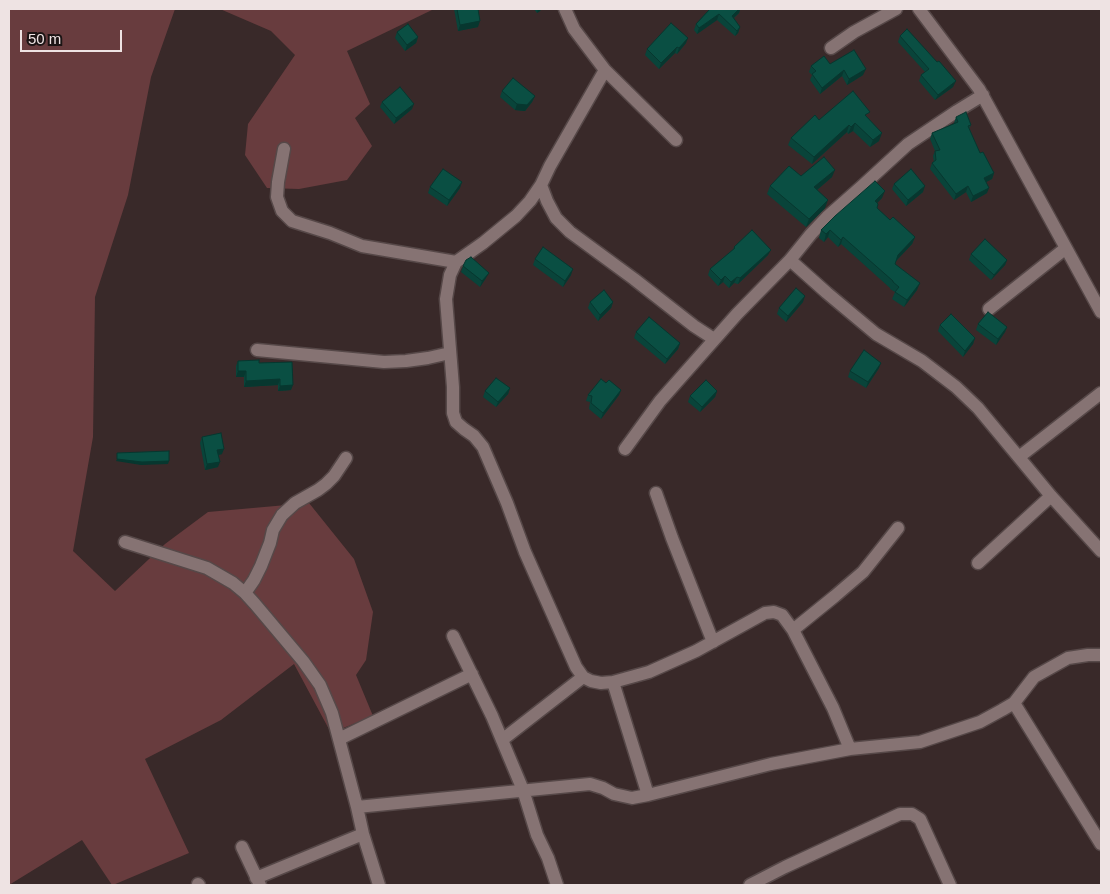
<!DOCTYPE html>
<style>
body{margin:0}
#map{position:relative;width:1110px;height:894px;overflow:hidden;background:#392929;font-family:Helvetica,sans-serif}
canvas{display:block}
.frame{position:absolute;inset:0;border:10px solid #eee3e3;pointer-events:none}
.scale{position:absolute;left:20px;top:30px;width:102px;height:22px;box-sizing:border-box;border:2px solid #eee3e3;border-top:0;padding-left:6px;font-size:15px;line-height:18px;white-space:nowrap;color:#eee3e3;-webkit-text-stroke:4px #1b1414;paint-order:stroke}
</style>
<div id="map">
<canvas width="1110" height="894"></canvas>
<div class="frame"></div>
<div class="scale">50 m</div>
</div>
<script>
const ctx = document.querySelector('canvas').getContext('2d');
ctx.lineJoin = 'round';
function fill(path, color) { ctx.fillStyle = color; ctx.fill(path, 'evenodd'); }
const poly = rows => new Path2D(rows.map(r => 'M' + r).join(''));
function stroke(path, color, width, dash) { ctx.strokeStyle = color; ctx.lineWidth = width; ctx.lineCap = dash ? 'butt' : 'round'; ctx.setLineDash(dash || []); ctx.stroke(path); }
fill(poly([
 [9,9,175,9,151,77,128,195,95,297,93,437,73,551,115,591,165,544,208,512,309,503,354,559,373,612,366,660,356,675,373,716,331,733,294,664,221,720,145,759,189,853,113,885,112,885,82,840,9,885],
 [220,9,434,9,347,51,370,104,355,118,372,146,347,180,299,189,267,188,245,155,248,124,295,55,271,31]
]), '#683c3e');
const street = poly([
 [565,9,574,29,605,70,676,140],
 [919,9,979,89,1101,312],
 [831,48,854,32,896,9],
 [605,70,550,166,541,185,530,201,516,216,483,243,456,262,450,275,446,299,453,387,453,413,456,422,464,429,474,436,483,447,507,503,525,552,576,667,583,677,591,681,601,683,613,682,649,672,696,651,765,613,774,612,782,615,793,630,833,708,850,749],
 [284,149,278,182,277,197,282,211,292,221,330,233,362,246,456,262],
 [541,185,547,201,556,218,570,232,634,279,694,326,714,339],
 [790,260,827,293,876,334,922,361,956,387,978,408,1051,496,1101,551],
 [989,309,1066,248],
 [257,350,384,362,406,361,428,358,450,353],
 [625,449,660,401,737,314,790,260,811,234,827,217,861,187,908,144,957,111,983,95],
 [1019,457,1101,393],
 [656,493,672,538,713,642],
 [125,542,207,568,233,583,245,593,255,604,303,661,320,685,332,713,357,807,363,834,379,885],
 [978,563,1051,496],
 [245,593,254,580,261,566,270,543,273,530,282,515,295,503,318,490,326,484,334,476,346,458],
 [793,630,835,596,863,572,898,528],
 [453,636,492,716,502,740,523,790,537,835,548,858,557,885],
 [613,682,648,795],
 [1014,703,1101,844],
 [339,739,472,674],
 [502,740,583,677],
 [357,807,590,784,603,788,614,794,632,798,648,795,771,764,850,749,920,742,980,722,1002,710,1014,703,1034,677,1068,658,1088,655,1101,655],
 [242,847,260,885],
 [256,878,363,834],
 [198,884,199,885],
 [750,885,785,867,900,814,912,814,920,819,950,885]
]);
stroke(street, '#564848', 15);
stroke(street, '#867373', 12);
fill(poly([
 [454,9,478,9,478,27,458,31],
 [534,9,541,9,540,11,537,13],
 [707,9,740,9,739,13,734,18,740,27,738,33,735,36,717,20,697,34,694,30,696,24,709,10],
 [397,32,418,37,416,43,405,51,395,38],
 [900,36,953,87,935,100,919,81,921,75,925,72,898,42],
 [686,43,677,54,675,53,659,69,645,55,647,49],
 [830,64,863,75,847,85,842,76,820,94,810,80,812,75,809,72,811,66],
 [502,91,535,96,532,102,525,111,515,110,500,97],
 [382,102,412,109,394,124,380,107],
 [956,117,971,125,969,129,980,153,994,173,992,179,986,182,987,193,971,202,966,192,954,200,930,169,932,163,934,162,933,156,935,151,930,139,932,133,955,124,954,123],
 [868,118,879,141,870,147,853,131,848,134,847,132,812,164,788,145,791,138,819,120],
 [801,176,832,177,817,190,825,208,806,227,767,194,770,186],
 [894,184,923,192,906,206,892,189],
 [430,187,460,188,447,206,428,193],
 [882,198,877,203,877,208,890,220,915,237,912,244,896,261,895,264,917,290,904,307,892,299,895,292,890,289,890,288,841,244,838,247,828,237,824,242,819,238,821,230],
 [734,247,768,255,738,284,734,283,729,288,723,282,718,286,708,275,710,269,733,250],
 [971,254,1007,260,1005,265,991,280,969,260],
 [535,259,571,275,563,287,533,265],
 [463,266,486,278,480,287,461,272],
 [590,302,613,302,611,308,598,321,588,308],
 [803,302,786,322,777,314,779,308],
 [978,324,1007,327,1005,332,996,345,976,330],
 [940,325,975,338,973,344,963,357,938,331],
 [636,332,680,343,678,349,665,364,634,338],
 [238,361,259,363,292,362,291,390,278,391,278,385,244,387,244,377,236,377,236,366],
 [879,368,866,388,848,377,850,371],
 [606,383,621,390,619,395,601,419,589,409,590,402,586,401,588,395],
 [510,388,508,394,496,407,483,397,485,391],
 [717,391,715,397,700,412,688,402,690,396],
 [202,437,222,454,218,455,218,467,205,470,200,443]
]), '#09443a');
fill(poly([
 [538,9,541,9,540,11,537,13],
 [739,9,740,9,739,13,730,21,732,16],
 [719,14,717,20,697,34,699,28],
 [480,21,478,27,458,31,460,25],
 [740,27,738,33,735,36,737,31],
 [418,37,416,43,405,51,407,45],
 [688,38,686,43,677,54,679,48],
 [677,47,675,53,659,69,661,63],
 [866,69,863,75,847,85,849,79],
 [844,70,842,76,820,94,822,88],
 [956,81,953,87,935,100,938,95],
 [535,96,532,102,525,111,515,110,517,104],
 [414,104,412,109,394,124,396,118],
 [855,123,853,131,848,134,851,127],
 [849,125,847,132,812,164,814,157],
 [882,133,879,141,870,147,873,140],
 [835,170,832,177,811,195,814,187],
 [994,173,992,179,982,184,984,178],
 [462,182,460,188,447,206,449,200],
 [925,186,923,192,906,206,908,200],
 [968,186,966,192,954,200,956,194],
 [989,188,987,193,971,202,973,196],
 [885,191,882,198,872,208,875,201],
 [828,200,825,208,806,227,809,219],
 [830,230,828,237,824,242,826,234],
 [843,237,841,244,838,247,841,240],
 [915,237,912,244,895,262,898,255],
 [771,250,768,255,738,284,740,278],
 [1007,260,1005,265,991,280,994,275],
 [573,269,571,275,563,287,565,281],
 [489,273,486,278,480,287,482,281],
 [725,276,723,282,718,286,721,280],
 [737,277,734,283,729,288,731,282],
 [920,283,917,290,904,307,907,300],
 [805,296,803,302,786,322,788,316],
 [613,302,611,308,598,321,600,315],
 [1007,327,1005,332,996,345,998,339],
 [975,338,973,344,963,357,965,351],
 [680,343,678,349,665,364,667,359],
 [881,363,879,368,866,388,868,382],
 [238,371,246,371,244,377,236,377],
 [280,379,278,385,244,387,246,381],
 [293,385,291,390,278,391,280,386],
 [510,388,508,394,496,407,498,402],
 [621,390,619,395,601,419,603,413],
 [717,391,715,397,700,412,702,407],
 [224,449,222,454,215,456,217,450],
 [117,459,169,461,168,464,141,465,116,461],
 [220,462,218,467,205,470,207,464]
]), '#07372f');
const building = poly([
 [457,9,478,9,480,21,460,25,457,9],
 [710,9,739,9,732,16,740,27,737,31,719,14,699,28,696,24,710,9],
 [671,23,688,38,679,48,677,47,661,63,647,49,671,23],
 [408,24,418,37,407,45,397,32,408,24],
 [907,29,937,62,939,61,956,81,938,95,921,75,929,69,900,36,907,29],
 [854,50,866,69,849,79,844,70,822,88,812,74,816,71,811,66,824,56,830,64,854,50],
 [513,78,535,96,527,105,517,104,502,91,513,78],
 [400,87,414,104,396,118,382,102,400,87],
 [853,91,870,112,865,115,882,133,873,140,855,123,851,127,849,125,814,157,791,138,815,115,819,120,853,91],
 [966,112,971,125,968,126,980,153,983,152,994,173,984,178,989,188,973,196,968,186,956,194,932,163,936,160,935,151,940,150,932,133,958,122,956,117,966,112],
 [824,157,835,170,814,187,828,200,809,219,770,186,789,166,801,176,824,157],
 [443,169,462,182,449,200,430,187,443,169],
 [911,169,925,186,908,200,894,184,911,169],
 [875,181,885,191,875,201,878,204,877,208,890,220,893,217,915,237,898,255,895,264,920,283,907,300,895,292,899,287,893,282,893,281,843,237,841,240,830,230,826,234,821,230,835,216,875,181],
 [752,230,771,250,740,278,737,277,731,282,725,276,721,280,710,269,735,248,734,247,752,230],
 [985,239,1007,260,994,275,971,254,985,239],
 [543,247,573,269,565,281,535,259,543,247],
 [471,257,489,273,482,281,463,266,466,260,471,257],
 [796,288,805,296,788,316,779,308,796,288],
 [604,290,613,302,600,315,590,302,604,290],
 [988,312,1007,327,998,339,978,324,988,312],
 [951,314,975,338,965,351,940,325,951,314],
 [649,317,680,343,667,359,636,332,649,317],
 [864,350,881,363,868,382,850,371,864,350],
 [259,360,259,363,292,362,293,385,280,386,280,379,246,381,246,371,238,371,238,361,259,360],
 [496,378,510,388,498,402,485,391,496,378],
 [601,379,606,383,609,380,621,390,603,413,591,403,592,396,588,395,601,379],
 [706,380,717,391,702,407,690,396,706,380],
 [221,433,224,449,217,450,220,462,207,464,202,437,221,433],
 [169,451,169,461,142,462,117,459,117,453,169,451]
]);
fill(building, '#0a4f43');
stroke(building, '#07372f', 1);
</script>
